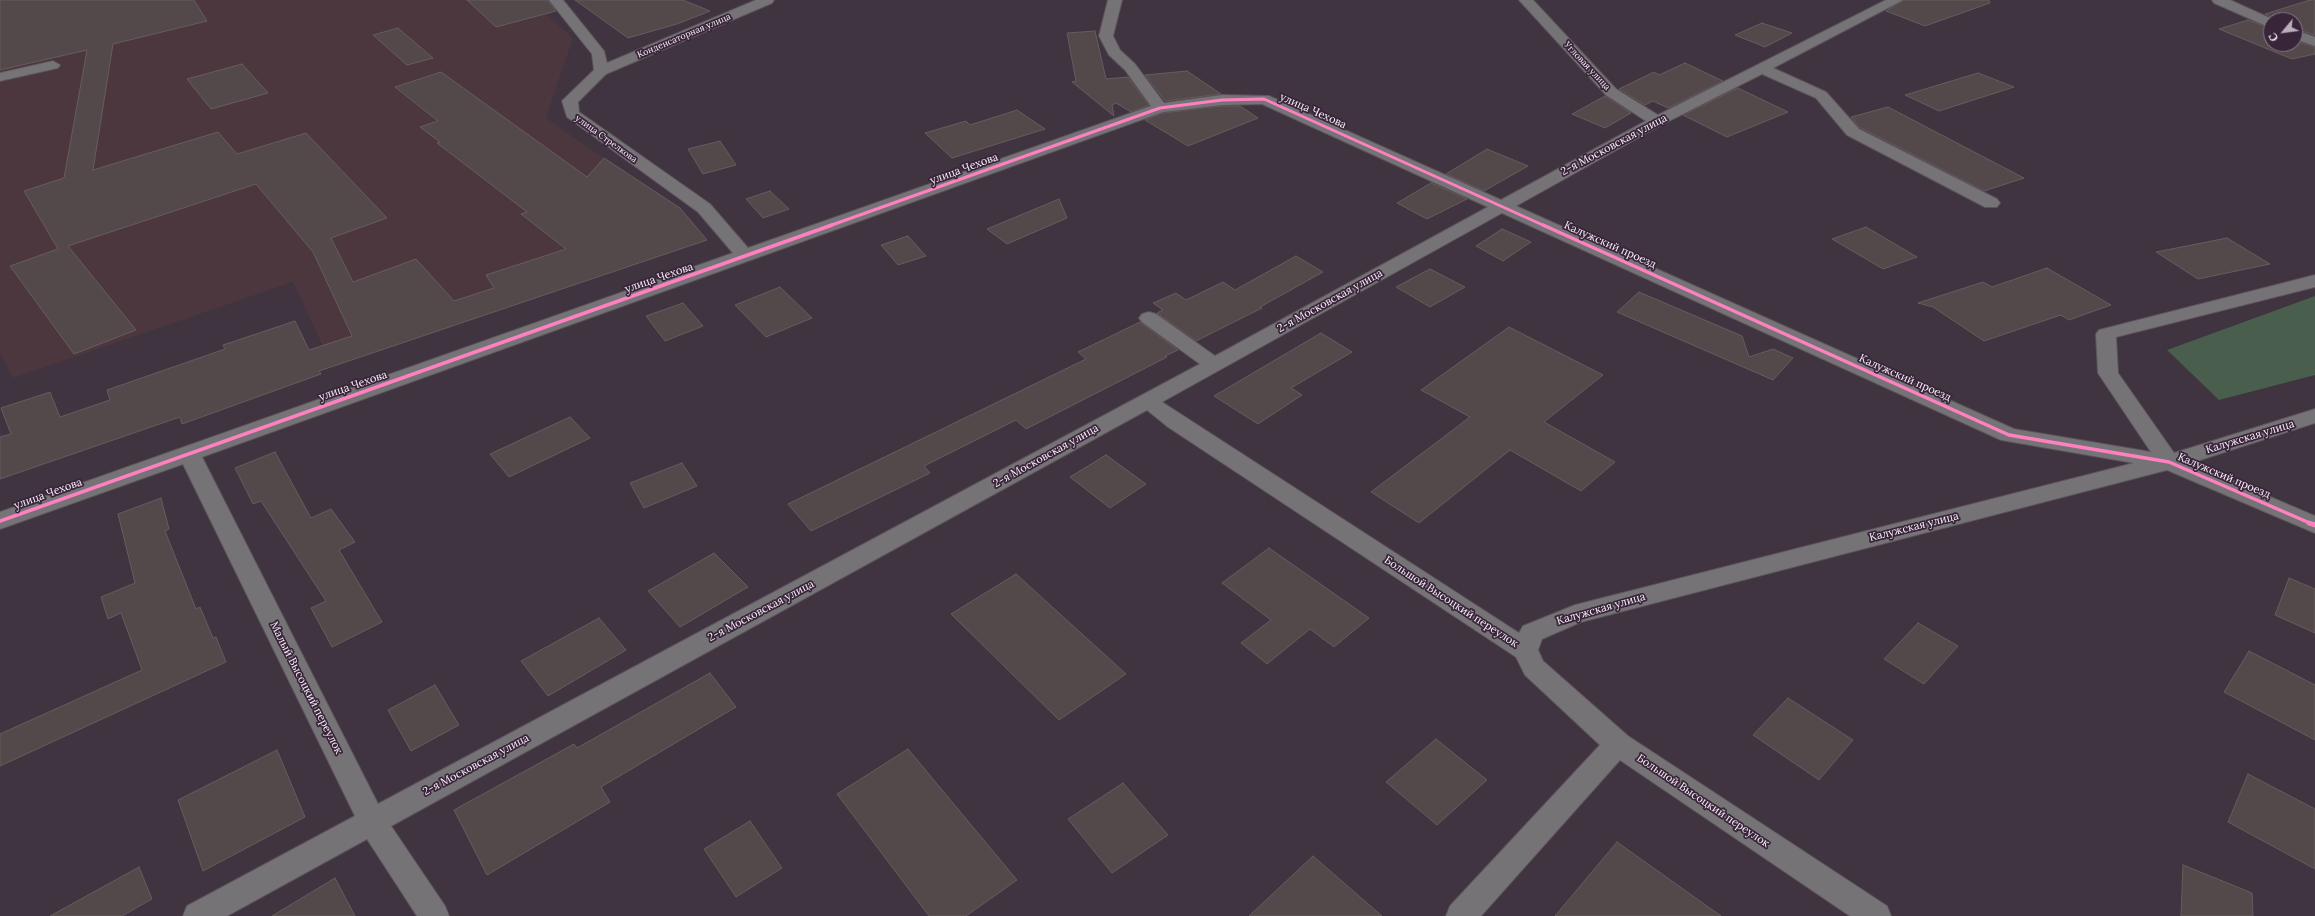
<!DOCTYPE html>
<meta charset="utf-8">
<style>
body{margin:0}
#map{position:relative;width:2315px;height:916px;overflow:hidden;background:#3f343f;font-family:Lora,serif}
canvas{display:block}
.north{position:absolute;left:2263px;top:12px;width:40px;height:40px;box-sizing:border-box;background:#382539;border:1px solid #867687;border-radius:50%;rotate:241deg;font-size:11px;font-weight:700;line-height:16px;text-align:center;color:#fceffc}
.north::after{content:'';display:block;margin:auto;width:14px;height:18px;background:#baaeba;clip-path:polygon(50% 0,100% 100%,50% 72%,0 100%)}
</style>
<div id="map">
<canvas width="2315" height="916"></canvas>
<div class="north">С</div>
</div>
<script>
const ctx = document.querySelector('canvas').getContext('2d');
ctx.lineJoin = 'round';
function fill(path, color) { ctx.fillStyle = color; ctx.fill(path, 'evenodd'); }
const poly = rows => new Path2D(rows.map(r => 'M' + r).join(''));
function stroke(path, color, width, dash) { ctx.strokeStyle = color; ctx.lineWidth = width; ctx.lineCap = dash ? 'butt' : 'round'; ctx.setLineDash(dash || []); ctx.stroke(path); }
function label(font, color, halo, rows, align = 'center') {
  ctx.font = font + ' Lora,serif'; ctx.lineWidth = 3.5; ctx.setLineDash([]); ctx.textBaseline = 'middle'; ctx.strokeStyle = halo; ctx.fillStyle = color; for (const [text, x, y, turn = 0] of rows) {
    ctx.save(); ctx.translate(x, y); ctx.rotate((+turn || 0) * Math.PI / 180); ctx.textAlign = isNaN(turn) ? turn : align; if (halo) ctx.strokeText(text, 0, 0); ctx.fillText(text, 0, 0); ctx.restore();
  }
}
fill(poly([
 [0,0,530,0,573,38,546,118,682,212,332,366,293,282,13,378,0,353]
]), '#4b373d');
fill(poly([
 [2315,296,2315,375,2219,400,2167,350]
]), '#495e4d');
const building = poly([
 [0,0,194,0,207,21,113,44,93,170,218,132,237,154,306,133,387,218,331,238,353,282,416,259,454,301,494,288,486,275,566,249,521,214,527,212,437,143,440,142,420,127,438,121,395,87,441,72,587,177,604,158,680,208,707,240,319,371,321,374,182,424,180,417,0,479,0,437,11,434,1,408,50,392,60,417,110,400,107,390,225,349,223,345,295,321,309,350,352,336,313,252,256,184,68,246,136,330,74,354,10,266,58,249,24,191,64,178,87,50,0,70,0,0],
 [467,0,548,0,556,11,496,27,467,0],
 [575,0,683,0,710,11,677,24,628,38,575,0],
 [1904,0,1989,0,1990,3,1925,26,1886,11,1904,0],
 [2310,0,2315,0,2315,35,2295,29,2295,20,2275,20,2265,14,2310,0],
 [2248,20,2271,29,2271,44,2295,44,2295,41,2315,47,2315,54,2292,59,2219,29,2248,20],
 [1762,23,1792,33,1765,47,1735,35,1762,23],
 [398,28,433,58,407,65,373,35,398,28],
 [1095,31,1106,79,1128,77,1149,105,1131,112,1116,103,1112,105,1114,116,1072,82,1076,81,1067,33,1095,31],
 [1685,63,1723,81,1668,108,1653,101,1645,105,1619,89,1654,72,1659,75,1685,63],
 [242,64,268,93,211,109,187,79,242,64],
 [1187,71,1221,94,1165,101,1145,75,1187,71],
 [1978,73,2014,87,1939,111,1905,95,1978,73],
 [1738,88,1788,112,1727,137,1683,115,1738,88],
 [1605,96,1631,113,1605,128,1572,114,1605,96],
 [1222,106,1240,106,1258,118,1188,146,1145,120,1163,113,1222,106],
 [1888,107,2024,178,1984,191,1859,127,1851,117,1888,107],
 [1017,110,1045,129,952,158,925,133,966,121,970,125,1017,110],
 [720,141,736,165,703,174,688,149,720,141],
 [1487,149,1528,166,1484,191,1446,174,1487,149],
 [1431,183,1467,199,1427,219,1397,203,1431,183],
 [770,191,789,209,763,218,746,199,770,191],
 [1059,199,1067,218,1007,244,987,229,1059,199],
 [1866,227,1917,257,1883,269,1832,239,1866,227],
 [1502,229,1531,242,1503,261,1476,246,1502,229],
 [908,236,926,256,898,265,881,245,908,236],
 [2227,238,2270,264,2198,279,2156,252,2227,238],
 [1296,256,1323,272,1260,307,1262,308,1196,341,1157,313,1163,310,1153,303,1176,293,1186,300,1223,282,1235,290,1296,256],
 [2047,268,2111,305,2069,320,2061,315,1984,341,1933,307,1918,303,1983,282,1992,287,2047,268],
 [1430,269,1465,287,1430,307,1396,287,1430,269],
 [780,287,812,318,766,337,735,305,780,287],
 [1639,292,1742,336,1749,357,1773,349,1793,358,1773,380,1617,312,1639,292],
 [683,303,703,326,665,341,646,316,683,303],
 [1140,322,1178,350,1165,356,1167,357,1026,429,1016,420,924,466,930,473,811,531,788,504,1086,359,1078,352,1140,322],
 [1509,327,1603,375,1544,422,1615,462,1581,491,1510,450,1419,523,1371,492,1470,417,1421,390,1509,327],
 [1321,333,1352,352,1291,388,1302,395,1258,424,1214,396,1321,333],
 [570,417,590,438,509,477,490,454,570,417],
 [275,452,311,518,331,509,355,542,339,550,382,622,332,647,311,608,326,601,261,501,253,504,235,468,275,452],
 [1106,455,1146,484,1110,508,1070,477,1106,455],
 [682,463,697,486,644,508,630,483,682,463],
 [161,498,169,529,165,531,196,609,200,607,213,638,216,637,226,662,0,766,0,734,142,670,121,613,108,619,101,597,135,583,118,514,161,498],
 [1269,548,1369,618,1334,647,1310,629,1267,664,1241,643,1271,620,1222,583,1269,548],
 [714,553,748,587,680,627,648,591,714,553],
 [1016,574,1126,674,1059,720,951,614,1016,574],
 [2289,578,2315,589,2315,633,2275,615,2289,578],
 [599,618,626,650,548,696,521,661,599,618],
 [1918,623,1958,646,1924,684,1884,659,1918,623],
 [2249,651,2315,685,2315,740,2224,692,2249,651],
 [710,673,736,707,601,787,610,802,487,875,454,810,574,744,577,748,710,673],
 [435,685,459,725,411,751,388,710,435,685],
 [1788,698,1853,740,1819,780,1753,735,1788,698],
 [1436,739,1487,780,1437,825,1386,782,1436,739],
 [908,749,1017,880,966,916,929,916,837,794,908,749],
 [277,750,305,817,203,871,178,800,277,750],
 [2248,774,2315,809,2315,869,2228,822,2248,774],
 [1123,783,1168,835,1112,873,1068,819,1123,783],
 [750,821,782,868,736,897,704,849,750,821],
 [1617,842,1721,916,1555,916,1617,842],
 [1313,856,1382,916,1249,916,1313,856],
 [2183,865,2252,893,2253,916,2181,916,2183,865],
 [139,867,152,899,122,916,50,916,139,867],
 [335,878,355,916,272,916,335,878]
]);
fill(building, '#53494b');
stroke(building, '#675c5e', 1);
const minor = poly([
 [549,0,563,0,604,51,607,63,756,0,774,0,772,3,606,74,578,102,579,112,710,204,748,248,1151,106,1125,70,1109,55,1099,36,1108,0,1122,0,1113,36,1120,50,1135,64,1164,103,1222,95,1269,96,1501,200,1646,121,1606,95,1519,0,1533,0,1616,89,1658,115,1886,0,1903,0,1773,68,1826,92,1859,129,1997,199,2000,203,1997,207,1985,207,1847,135,1816,98,1762,74,1663,124,1516,206,2014,429,2151,452,2098,373,2096,334,2099,330,2315,275,2315,287,2116,337,2118,373,2174,453,2315,409,2315,423,2191,463,2315,516,2315,533,2167,470,1581,622,1542,639,1538,650,1543,661,1628,736,1887,906,1891,916,1850,916,1620,760,1481,916,1446,916,1450,906,1600,745,1525,675,1516,657,1168,427,1147,410,391,826,445,906,449,916,417,916,367,839,227,916,183,916,187,906,355,816,183,464,0,529,0,512,733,253,698,212,567,117,562,101,594,70,592,54,549,0],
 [1262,104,1488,207,1215,356,1156,314,1149,312,1142,314,1139,318,1142,322,1200,364,378,804,202,457,1163,112,1222,105,1262,104],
 [1502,213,2001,440,2134,463,1575,605,1523,626,1519,633,1162,402,1502,213],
 [2212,0,2230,0,2274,20,2271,20,2271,28,2214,3,2212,0],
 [2295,30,2315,37,2315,46,2295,39,2295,30],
 [53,61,60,65,58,68,0,81,0,73,53,61]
]);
stroke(minor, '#5c535c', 2);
fill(minor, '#767377');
stroke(poly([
 [829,226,1160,108,1222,100,1264,99,1545,226]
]), '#ff80c0', 3);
stroke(poly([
 [1543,225,2009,435,2169,462,2312,524],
 [0,521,832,225]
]), '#ff80c0', 3.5);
stroke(poly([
 [2309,523,2315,525]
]), '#ff80c0', 5);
label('9px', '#fceffc', '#382539', [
 ["Конденсаторная улица",684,36,-23],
 ["Угловая улица",1587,66,47],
 ["улица Стрелкова",606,139,36]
]);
label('11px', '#fceffc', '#382539', [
 ["улица Чехова",1313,111,24],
 ["2-я Московская улица",1614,145,-28],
 ["улица Чехова",964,169,-20],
 ["Калужский проезд",1610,245,24],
 ["улица Чехова",659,278,-19],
 ["2-я Московская улица",1330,301,-29],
 ["Калужский проезд",1905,378,24],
 ["улица Чехова",353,386,-19],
 ["Калужская улица",2250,437,-17],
 ["2-я Московская улица",1046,456,-29],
 ["Калужский проезд",2224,476,23],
 ["улица Чехова",48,494,-20],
 ["Калужская улица",1914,527,-14],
 ["Большой Высоцкий переулок",1451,602,33],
 ["Калужская улица",1601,609,-16],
 ["2-я Московская улица",761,611,-28],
 ["Малый Высоцкий переулок",306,688,63],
 ["2-я Московская улица",476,765,-28],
 ["Большой Высоцкий переулок",1703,801,34]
]);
</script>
